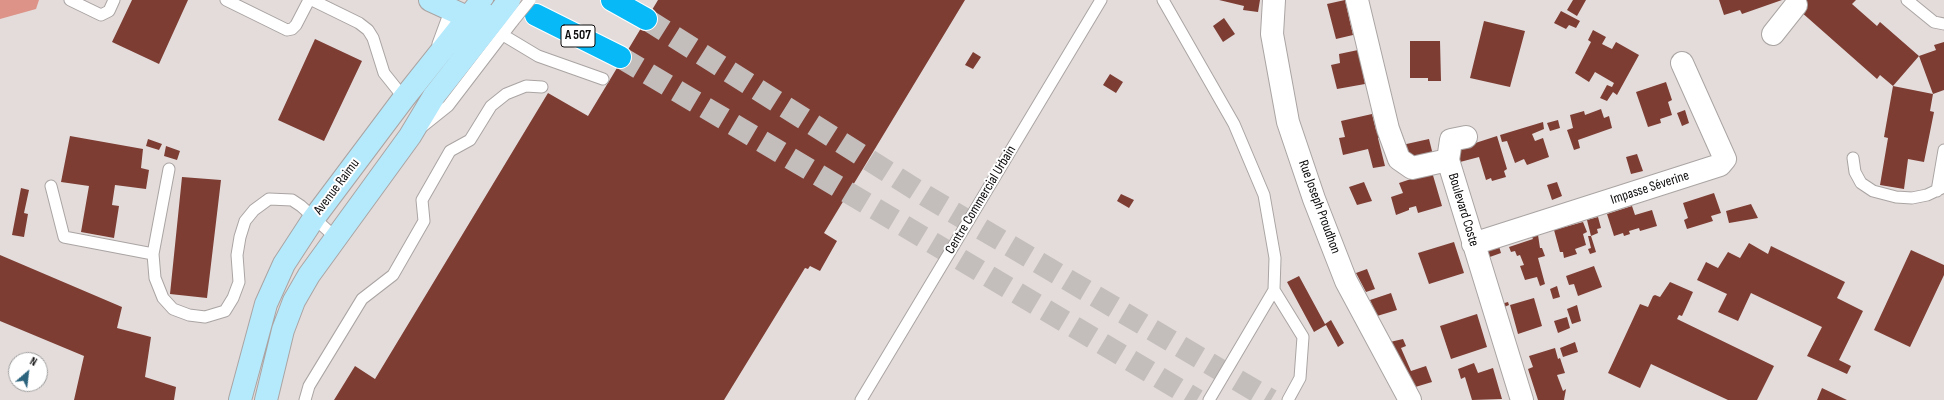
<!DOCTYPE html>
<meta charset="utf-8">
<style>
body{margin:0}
#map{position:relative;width:1944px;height:400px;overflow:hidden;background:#e3dcdb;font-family:"Sofia Sans Condensed",sans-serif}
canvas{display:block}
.north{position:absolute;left:8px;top:352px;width:40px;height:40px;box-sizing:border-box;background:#fff;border:1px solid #9f9e9e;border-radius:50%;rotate:28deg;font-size:11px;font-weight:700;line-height:16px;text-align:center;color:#0e0c0c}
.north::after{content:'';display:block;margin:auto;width:14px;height:18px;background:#2c647e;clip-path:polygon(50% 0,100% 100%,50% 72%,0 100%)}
</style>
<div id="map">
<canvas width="1944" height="400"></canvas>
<div class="north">N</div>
</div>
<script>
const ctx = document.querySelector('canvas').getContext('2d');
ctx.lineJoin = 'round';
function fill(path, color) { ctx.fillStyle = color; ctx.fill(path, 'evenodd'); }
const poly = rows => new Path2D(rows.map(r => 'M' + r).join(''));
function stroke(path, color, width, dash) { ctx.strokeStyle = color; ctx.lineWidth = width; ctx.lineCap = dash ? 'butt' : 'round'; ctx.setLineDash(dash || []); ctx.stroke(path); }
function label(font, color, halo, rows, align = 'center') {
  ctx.font = font + ' "Sofia Sans Condensed",sans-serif'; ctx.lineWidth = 4; ctx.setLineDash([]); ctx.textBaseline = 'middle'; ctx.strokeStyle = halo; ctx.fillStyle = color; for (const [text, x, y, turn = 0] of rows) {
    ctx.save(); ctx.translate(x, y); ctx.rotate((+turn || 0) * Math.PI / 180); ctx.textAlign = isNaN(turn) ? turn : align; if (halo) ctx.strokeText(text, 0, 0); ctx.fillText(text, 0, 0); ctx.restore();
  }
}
fill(poly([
 [0,0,39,0,36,9,0,19]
]), '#dd9387');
fill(poly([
 [132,0,188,0,159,64,112,42],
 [658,0,965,0,824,233,837,241,820,271,810,266,808,269,805,268,724,400,334,400,355,366,375,379,548,93,588,116],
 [1219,0,1260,0,1258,12,1243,10,1244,6],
 [1345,0,1353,35,1336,39,1327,4],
 [1573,0,1586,0,1577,16,1567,10],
 [1719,0,1782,0,1742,14,1740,10,1724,15],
 [1792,0,1856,0,1852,4,1877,26,1880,22,1919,56,1893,86,1880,75,1877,79,1800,11],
 [1561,11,1580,21,1576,28,1569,25,1566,29,1554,23],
 [1224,18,1235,34,1223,42,1213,26],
 [1484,21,1525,31,1510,87,1470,78],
 [1593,30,1606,37,1602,44,1612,49,1616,42,1639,55,1617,95,1613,92,1607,101,1600,98,1607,85,1612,87,1614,83,1595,72,1589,82,1575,73,1591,42,1588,40],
 [315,39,362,61,324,141,278,120],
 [1410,41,1440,41,1441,81,1428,81,1428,78,1410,78],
 [1944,42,1944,90,1933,94,1930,111,1934,112,1924,162,1908,159,1904,189,1880,185,1888,138,1884,137,1893,86,1933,94,1919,56,1936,50,1934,45],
 [1358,50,1365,84,1337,89,1331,65,1340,63,1339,54],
 [973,52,981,57,973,69,965,65],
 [1110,74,1123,82,1116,93,1103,85],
 [1666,82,1672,100,1668,102,1672,115,1660,119,1661,123,1648,127,1636,92],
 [1601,109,1604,118,1609,116,1612,128,1578,140,1580,148,1574,150,1567,130,1573,128,1570,115,1584,111,1585,115],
 [1685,110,1689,123,1682,126,1677,113],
 [1372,114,1376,130,1382,129,1383,137,1378,138,1385,166,1373,168,1368,149,1343,155,1339,138,1345,137,1341,121],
 [1558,120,1560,128,1550,131,1547,123],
 [1543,122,1544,129,1532,134,1535,141,1543,138,1549,157,1527,165,1524,159,1515,163,1507,141,1502,142,1500,135],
 [70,136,143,149,141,168,149,170,146,189,115,185,112,205,119,206,114,238,81,232,89,186,61,182],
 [1497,136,1507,169,1504,171,1506,177,1492,181,1491,178,1486,180,1479,157,1460,162,1458,155,1460,148],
 [148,139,162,144,159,150,146,146],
 [1429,139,1433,155,1416,158,1411,156,1402,145],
 [166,146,180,151,177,160,164,156],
 [1637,154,1643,171,1631,174,1626,157],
 [1432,172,1442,206,1418,213,1416,206,1409,208,1409,210,1396,215,1391,197,1403,193,1399,183],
 [182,177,221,180,207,298,170,294],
 [1364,182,1372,201,1357,205,1349,187],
 [1557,182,1562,196,1552,200,1547,185],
 [21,188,29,190,24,213,28,214,24,237,12,235],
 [1714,193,1721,213,1711,216,1713,221,1687,229,1684,220,1688,218,1683,203],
 [1121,194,1134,200,1129,208,1117,201],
 [1751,204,1758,218,1729,223,1726,211],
 [1632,206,1635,215,1652,210,1657,226,1640,231,1639,228,1629,231,1630,234,1624,236,1623,233,1614,236,1607,214],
 [1598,217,1601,228,1597,229,1598,233,1591,236,1587,220],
 [1583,222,1587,232,1583,234,1586,245,1575,249,1577,254,1564,258,1563,252,1560,252,1554,230],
 [1538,235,1540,248,1542,248,1545,256,1538,258,1545,284,1540,286,1537,277,1525,280,1520,266,1524,265,1520,255,1517,256,1515,251,1511,252,1509,247,1533,239,1532,237],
 [1588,236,1591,236,1596,252,1590,254,1588,249,1591,248],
 [1454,242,1464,273,1429,284,1418,253],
 [1498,243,1501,253,1487,258,1483,248],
 [1749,243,1768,254,1771,246,1845,282,1837,298,1863,311,1839,360,1851,366,1847,374,1807,356,1822,327,1751,293,1738,321,1718,312,1727,294,1697,280,1706,262,1718,268,1728,252,1740,258],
 [1911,250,1944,265,1944,275,1910,347,1874,330],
 [0,255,122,307,117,328,151,337,145,377,176,387,174,400,74,400,84,356,0,321],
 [1594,266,1602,287,1578,296,1574,284,1569,285,1566,276],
 [1367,269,1375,289,1366,292,1356,273],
 [1299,276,1325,324,1331,320,1344,343,1338,347,1326,325,1314,332,1287,282],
 [1670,282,1693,292,1682,316,1679,315,1677,319,1774,366,1757,400,1728,400,1651,364,1640,388,1608,373,1640,304,1648,307,1653,296,1655,295,1660,297],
 [1557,286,1560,297,1553,299,1550,289],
 [1391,293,1397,310,1377,316,1370,300],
 [1534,298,1542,326,1518,334,1510,305],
 [1508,302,1509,305,1502,308,1501,304],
 [1577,305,1581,321,1572,324,1567,309],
 [1477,314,1487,347,1451,359,1440,326],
 [1567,317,1570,328,1558,333,1554,321],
 [1403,339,1406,346,1401,348,1411,371,1426,366,1432,382,1412,388,1390,342],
 [1575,342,1578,352,1563,357,1560,348],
 [1555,348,1558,359,1560,358,1565,373,1557,375,1563,391,1566,389,1564,400,1538,400,1528,369,1533,367,1529,356],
 [1474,363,1478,373,1493,368,1502,399,1472,400,1465,377,1461,379,1458,369],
 [1822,388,1847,400,1817,400]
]), '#7d3d33');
stroke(poly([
 [646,19,926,196,1271,400],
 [620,57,1197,400]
]), '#c3bdbc', 22, [22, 11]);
const lane = poly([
 [70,0,101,15,109,11,114,0],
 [226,0,287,30,292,29,296,25,309,0],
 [312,0,359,23,368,30,373,38,384,73,404,98],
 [1163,0,1234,124,1264,195,1275,258,1274,290,1303,337,1300,378,1288,400],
 [1907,0,1934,22,1944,24],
 [503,35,538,56,603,79],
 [438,44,452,6],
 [423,126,448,106,513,21],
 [1853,158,1855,172,1861,183,1873,191,1896,197,1912,198,1927,195,1944,187],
 [169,169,153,254,155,278,163,298,173,309,189,315,205,317,225,311,233,298,239,282,237,255,240,237,245,221,254,210,269,199,292,200,301,206,335,237],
 [51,186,64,237,153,254],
 [1937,191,1944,150],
 [305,400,309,386,362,299,393,275,424,221,422,200,450,151,470,140,491,106,506,94,526,86,542,87],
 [861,400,1101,0],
 [1209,400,1274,290]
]);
const street = poly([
 [1274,0,1272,34,1288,122,1314,199,1346,281,1410,400],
 [1357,0,1388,129,1399,159,1412,168,1448,160,1522,400],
 [1773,34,1796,5],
 [1448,160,1451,140,1466,137],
 [1473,244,1720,165,1725,159,1682,63]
]);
const secondary = poly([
 [430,0,482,24],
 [240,400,266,304,284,264,314,218,404,98,482,0],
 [266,400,283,330,294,301,309,275,410,136,434,96,500,12]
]);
const highway = poly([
 [612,0,646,19],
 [536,15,620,57]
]);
stroke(lane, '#aaa4a3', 13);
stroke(street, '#aaa4a3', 24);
stroke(secondary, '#aaa4a3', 24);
stroke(highway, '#fff', 24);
stroke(lane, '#fff', 11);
stroke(street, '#fff', 22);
stroke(secondary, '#b5eafd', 22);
stroke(highway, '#07baf7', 22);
const laneBridge = poly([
 [513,21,530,0]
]);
const secondaryBridge = poly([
 [500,12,509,0]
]);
stroke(laneBridge, '#aaa4a3', 13, []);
stroke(secondaryBridge, '#aaa4a3', 24, []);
stroke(laneBridge, '#fff', 11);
stroke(secondaryBridge, '#b5eafd', 22);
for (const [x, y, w] of [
 [578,36,34]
]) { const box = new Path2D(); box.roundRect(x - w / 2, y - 11, w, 22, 3); ctx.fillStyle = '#fff'; ctx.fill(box); stroke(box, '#0e0c0c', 1); }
label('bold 13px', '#0e0c0c', null, [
 ["A 507",578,36]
]);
label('14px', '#0e0c0c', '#fff', [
 ["Avenue Raimu",337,187,-53],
 ["Impasse Séverine",1650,188,-18],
 ["Centre Commercial Urbain",981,200,-59],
 ["Rue Joseph Proudhon",1319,207,70],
 ["Boulevard Coste",1463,210,73]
]);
</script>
